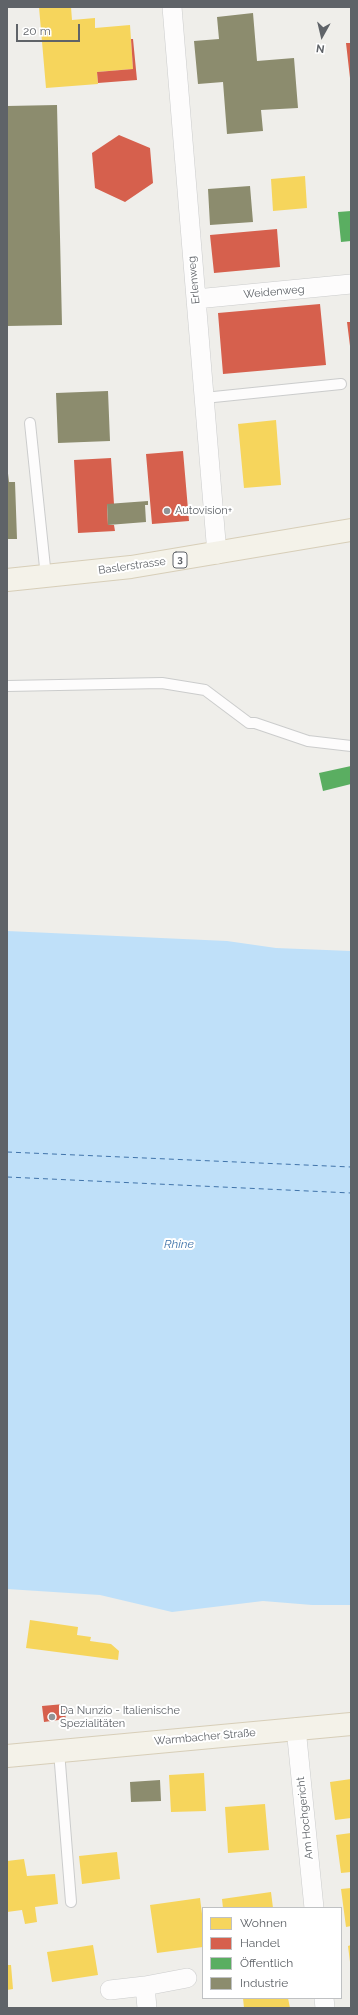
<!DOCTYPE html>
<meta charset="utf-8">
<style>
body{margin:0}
#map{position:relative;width:358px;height:2015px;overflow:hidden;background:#efeeea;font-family:Raleway,sans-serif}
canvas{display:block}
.frame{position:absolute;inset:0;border:8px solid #5f6368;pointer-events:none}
.legend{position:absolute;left:202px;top:1907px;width:140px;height:92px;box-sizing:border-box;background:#fff;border:1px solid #bfc1c3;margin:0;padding:5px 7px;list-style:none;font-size:12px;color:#5f6368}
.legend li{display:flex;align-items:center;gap:8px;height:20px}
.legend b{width:20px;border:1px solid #bfc1c3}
.north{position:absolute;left:302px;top:16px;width:40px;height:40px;-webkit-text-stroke:3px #fff;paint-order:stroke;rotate:188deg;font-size:11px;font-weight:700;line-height:16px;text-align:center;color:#5f6368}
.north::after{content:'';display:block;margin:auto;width:14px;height:18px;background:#5f6368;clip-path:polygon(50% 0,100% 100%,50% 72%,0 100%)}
.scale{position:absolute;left:16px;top:24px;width:64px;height:18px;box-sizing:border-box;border:2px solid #5f6368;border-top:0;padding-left:5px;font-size:12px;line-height:14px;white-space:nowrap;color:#5f6368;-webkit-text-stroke:3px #fff;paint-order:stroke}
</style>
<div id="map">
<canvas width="358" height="2015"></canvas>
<div class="frame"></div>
<ul class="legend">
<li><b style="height:11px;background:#f6d55c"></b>Wohnen</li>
<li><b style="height:11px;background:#d6604d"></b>Handel</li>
<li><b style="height:11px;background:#5aae61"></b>Öffentlich</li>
<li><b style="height:11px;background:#8c8c6e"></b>Industrie</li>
</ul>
<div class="north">N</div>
<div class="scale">20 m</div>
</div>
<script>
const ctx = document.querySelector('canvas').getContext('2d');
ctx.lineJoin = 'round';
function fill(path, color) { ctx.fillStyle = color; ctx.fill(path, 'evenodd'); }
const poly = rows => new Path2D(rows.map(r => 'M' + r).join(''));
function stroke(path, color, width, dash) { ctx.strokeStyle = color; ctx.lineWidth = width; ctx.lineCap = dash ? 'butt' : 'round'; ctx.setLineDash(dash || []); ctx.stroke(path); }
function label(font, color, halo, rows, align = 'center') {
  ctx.font = font + ' Raleway,sans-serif'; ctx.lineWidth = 4; ctx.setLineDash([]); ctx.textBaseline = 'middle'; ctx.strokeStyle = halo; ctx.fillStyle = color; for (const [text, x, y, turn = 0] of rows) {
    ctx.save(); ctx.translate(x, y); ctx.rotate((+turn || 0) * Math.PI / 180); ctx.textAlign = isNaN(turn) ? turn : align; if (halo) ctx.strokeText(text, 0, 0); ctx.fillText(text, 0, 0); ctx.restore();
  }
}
fill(poly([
 [7,931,227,941,276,948,351,951,351,1605,312,1605,263,1601,172,1612,100,1595,7,1589]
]), '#bfe0f9');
fill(poly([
 [39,7,71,7,72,20,95,18,95,28,130,25,133,69,97,72,98,84,46,88],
 [305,176,307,208,273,211,271,179],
 [276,420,281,485,244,488,238,424],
 [30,1620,78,1627,77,1635,91,1637,90,1641,111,1644,119,1651,118,1660,26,1648],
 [204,1773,206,1811,171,1812,169,1775],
 [351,1779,351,1818,335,1820,330,1782],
 [265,1804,269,1850,228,1853,225,1807],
 [351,1833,351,1872,341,1873,336,1835],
 [117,1852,120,1879,82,1884,79,1856],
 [24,1859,27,1876,55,1874,58,1904,35,1907,37,1922,25,1924,22,1910,7,1912,7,1861],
 [351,1888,351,1926,346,1927,341,1889],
 [271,1892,273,1908,223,1908,222,1899],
 [200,1898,203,1922,203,1947,157,1953,150,1905],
 [93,1945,98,1975,52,1982,47,1952],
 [351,1945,351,1962,350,1962,348,1946],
 [7,1965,11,1965,13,1989,7,1990],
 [243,1998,288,1998,290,2008,244,2008]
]), '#f6d55c');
fill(poly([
 [131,39,133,39,137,80,98,83,97,72,133,69],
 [346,43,351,43,351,78,350,78],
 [119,135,150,148,153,183,125,202,95,188,92,153],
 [277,229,280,267,214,273,210,235],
 [320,304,326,365,223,374,218,313],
 [347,322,351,322,351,346,350,346],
 [183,451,189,521,152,524,146,454],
 [111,458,114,504,107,504,108,525,114,525,115,531,78,533,74,460],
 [64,1704,66,1719,44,1722,42,1706]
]), '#d6604d');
fill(poly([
 [351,211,351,241,341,242,338,212],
 [351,766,351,784,323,791,319,773]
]), '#5aae61');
fill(poly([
 [253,13,257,61,294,58,298,108,261,110,263,131,227,134,223,82,198,84,194,41,219,39,217,17],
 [57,105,62,325,7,326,7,106],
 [250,186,253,222,210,225,208,189],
 [108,391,110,441,58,443,56,393],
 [7,465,9,482,15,482,17,539,7,539],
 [148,501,148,505,145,505,146,522,108,525,107,504],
 [160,1780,161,1801,131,1802,130,1782]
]), '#8c8c6e');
stroke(poly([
 [7,1152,351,1167],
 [7,1177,351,1193]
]), '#4174aa', 1, [5, 4]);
const lane = poly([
 [204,398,341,384],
 [30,423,46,577],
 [7,686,162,683,205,690,249,723,255,723,308,741,351,746],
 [59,1751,71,1902]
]);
const street = poly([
 [172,7,217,554],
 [196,299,351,284],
 [296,1728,314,1908],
 [145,1986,187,1978],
 [110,1990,145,1986,147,2008],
 [324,1998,325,2008]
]);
const primary = poly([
 [7,580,131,567,351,530],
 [7,1756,351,1724]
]);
stroke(lane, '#cbcccc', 12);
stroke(street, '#cbcccc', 20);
stroke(primary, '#d7ceb8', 24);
stroke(lane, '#fdfcfc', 10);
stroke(street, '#fdfcfc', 19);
stroke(primary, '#f4f2e9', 22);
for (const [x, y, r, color] of [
 [167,511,4,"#919496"],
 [52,1717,4,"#919496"]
]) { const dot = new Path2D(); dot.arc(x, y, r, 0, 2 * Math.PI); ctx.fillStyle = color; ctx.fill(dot); stroke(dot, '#fff', 1.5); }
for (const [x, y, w] of [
 [180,560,14]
]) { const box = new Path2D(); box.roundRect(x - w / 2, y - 8, w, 16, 3); ctx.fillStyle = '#fff'; ctx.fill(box); stroke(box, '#5f6368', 1); }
label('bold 10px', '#5f6368', null, [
 ["3",180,560]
]);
label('11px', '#5f6368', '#fff', [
 ["Erlenweg",194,280,-95],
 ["Weidenweg",274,292,-5],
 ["Baslerstrasse",132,566,-8],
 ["Warmbacher Straße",205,1737,-5],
 ["Am Hochgericht",305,1818,-96]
]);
label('11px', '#5f6368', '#fff', [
 ["Autovision+",175,511],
 ["Da Nunzio - Italienische",60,1711],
 ["Spezialitäten",60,1724]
], 'left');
label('italic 12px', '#4174aa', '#fff', [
 ["Rhine",179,1244]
]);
</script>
